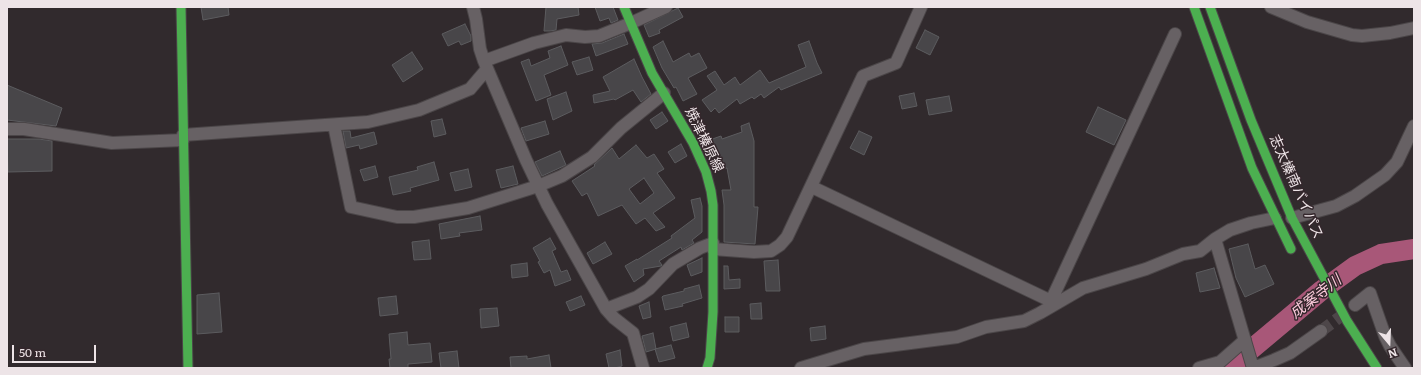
<!DOCTYPE html>
<meta charset="utf-8">
<style>
body{margin:0}
#map{position:relative;width:1421px;height:375px;overflow:hidden;background:#312a2d;font-family:Literata,serif}
canvas{display:block}
.frame{position:absolute;inset:0;border:8px solid #ede4e7;pointer-events:none}
.north{position:absolute;left:1369px;top:323px;width:40px;height:40px;-webkit-text-stroke:3px #34272c;paint-order:stroke;rotate:161deg;font-size:11px;font-weight:700;line-height:16px;text-align:center;color:#ede4e7}
.north::after{content:'';display:block;margin:auto;width:14px;height:18px;background:#ede4e7;clip-path:polygon(50% 0,100% 100%,50% 72%,0 100%)}
.scale{position:absolute;left:12px;top:345px;width:84px;height:18px;box-sizing:border-box;border:2px solid #ede4e7;border-top:0;padding-left:5px;font-size:12px;line-height:14px;white-space:nowrap;color:#ede4e7;-webkit-text-stroke:3px #34272c;paint-order:stroke}
</style>
<div id="map">
<canvas width="1421" height="375"></canvas>
<div class="frame"></div>
<div class="north">N</div>
<div class="scale">50 m</div>
</div>
<script>
const ctx = document.querySelector('canvas').getContext('2d');
ctx.lineJoin = 'round';
const poly = rows => new Path2D(rows.map(r => 'M' + r).join(''));
function stroke(path, color, width, dash) { ctx.strokeStyle = color; ctx.lineWidth = width; ctx.lineCap = dash ? 'butt' : 'round'; ctx.setLineDash(dash || []); ctx.stroke(path); }
function fill(path, color) { ctx.fillStyle = color; ctx.fill(path, 'evenodd'); }
function label(font, color, halo, rows, align = 'center') {
  ctx.font = font + ' Literata,"Noto Sans JP",serif'; ctx.lineWidth = 3; ctx.setLineDash([]); ctx.textBaseline = 'middle'; ctx.strokeStyle = halo; ctx.fillStyle = color; for (const [text, x, y, turn = 0] of rows) {
    ctx.save(); ctx.translate(x, y); ctx.rotate((+turn || 0) * Math.PI / 180); ctx.textAlign = isNaN(turn) ? turn : align; if (halo) ctx.strokeText(text, 0, 0); ctx.fillText(text, 0, 0); ctx.restore();
  }
}
stroke(poly([
 [1229,368,1322,290,1355,266,1381,254,1414,249]
]), '#a85778', 20);
const building = poly([
 [201,7,228,7,229,15,203,20,201,7],
 [546,7,578,7,579,15,557,19,556,30,550,31,544,31,546,7],
 [595,7,613,7,618,20,611,23,609,18,600,21,595,7],
 [678,8,683,17,659,30,660,33,649,37,644,25,678,8],
 [465,24,471,36,471,41,461,45,459,41,448,46,442,34,465,24],
 [925,30,939,37,930,55,916,48,925,30],
 [624,34,628,44,596,56,592,44,602,43,624,34],
 [663,41,673,62,689,53,691,57,699,53,707,68,688,78,697,94,683,101,676,87,674,88,662,68,653,47,663,41],
 [809,41,817,63,822,73,781,90,779,87,764,98,761,94,754,99,752,97,740,104,737,99,719,113,715,108,711,112,702,100,717,90,707,76,715,71,724,85,735,77,740,85,760,70,769,83,806,67,798,45,809,41],
 [561,46,568,65,544,75,551,95,536,101,521,62,529,59,531,66,550,58,548,51,561,46],
 [412,52,423,69,403,82,392,65,412,52],
 [589,57,593,70,577,75,572,62,589,57],
 [634,59,642,77,651,94,641,102,633,90,615,100,614,99,594,103,593,95,610,91,603,77,634,59],
 [7,85,62,108,56,126,7,120,7,85],
 [566,92,572,111,553,120,547,99,566,92],
 [914,93,917,106,902,109,899,96,914,93],
 [949,96,952,111,929,115,926,100,949,96],
 [1098,107,1126,120,1114,145,1086,132,1098,107],
 [662,112,668,121,656,129,650,120,662,112],
 [442,119,446,134,434,137,431,121,442,119],
 [545,121,549,134,526,141,521,128,545,121],
 [749,123,754,141,754,207,758,207,755,244,724,242,724,205,722,190,731,190,727,168,719,169,716,150,709,152,704,142,721,136,722,139,742,132,741,126,749,123],
 [343,131,350,131,351,138,374,132,377,144,360,149,359,145,346,148,343,131],
 [859,131,872,137,864,155,850,148,859,131],
 [7,139,39,139,52,141,52,171,8,172,7,139],
 [681,144,687,156,675,163,668,152,681,144],
 [636,145,647,158,654,154,664,169,657,173,675,198,653,213,665,227,656,231,645,218,636,224,622,205,598,216,587,193,582,196,572,181,595,166,594,165,612,148,619,159,636,145],
 [644,178,654,193,640,204,629,189,644,178],
 [560,151,566,165,542,176,535,162,560,151],
 [434,162,439,180,410,188,411,191,393,195,389,177,418,170,417,167,434,162],
 [375,166,378,177,364,181,360,170,375,166],
 [513,166,518,184,501,188,496,170,513,166],
 [468,169,472,187,455,191,450,173,468,169],
 [700,198,702,206,702,232,692,240,694,243,682,250,681,247,659,261,662,265,661,266,643,269,644,275,634,282,625,266,637,259,637,260,672,238,671,236,695,218,691,200,700,198],
 [480,216,482,230,459,233,460,236,441,239,439,224,480,216],
 [550,238,556,249,552,251,561,272,567,270,571,280,555,286,550,270,544,273,538,262,540,261,533,248,550,238],
 [429,240,431,259,414,260,412,242,429,240],
 [605,242,612,254,593,264,587,253,605,242],
 [1248,244,1255,269,1265,265,1274,284,1245,297,1236,278,1229,249,1248,244],
 [702,258,702,272,691,276,687,265,702,258],
 [778,260,780,291,766,291,764,261,778,260],
 [527,263,528,276,512,278,511,265,527,263],
 [724,266,728,266,729,280,740,279,740,288,724,289,724,266],
 [1214,268,1220,288,1200,292,1196,273,1214,268],
 [699,285,702,298,682,304,683,306,665,310,662,297,663,296,684,291,684,289,699,285],
 [219,293,222,332,197,334,197,295,219,293],
 [396,296,398,314,380,316,378,298,396,296],
 [581,296,585,305,570,311,566,302,581,296],
 [649,302,651,317,643,319,639,306,649,302],
 [761,303,762,319,751,319,750,304,761,303],
 [497,308,499,326,481,328,480,309,497,308],
 [725,317,739,317,739,332,725,332,725,317],
 [686,323,689,337,673,341,670,327,686,323],
 [825,326,826,339,811,341,810,328,825,326],
 [407,332,408,345,430,343,432,362,408,364,408,368,390,368,389,359,391,359,389,334,407,332],
 [653,333,656,349,646,352,642,336,653,333],
 [671,345,675,358,659,362,655,349,671,345],
 [620,350,622,366,615,368,609,368,606,354,620,350],
 [457,351,459,368,441,368,439,353,457,351],
 [549,355,551,368,511,368,510,357,527,356,527,359,549,355]
]);
fill(building, '#484649');
stroke(building, '#5c5c5f', 1);
stroke(poly([
 [1321,331,1348,311]
]), '#4d4649', 12, [12, 6]);
const street = poly([
 [473,7,476,19,480,49,484,61,526,160,547,204,606,309,614,318,633,333,643,368],
 [1271,7,1307,22,1352,35,1362,36,1390,33,1414,28],
 [484,61,534,43,566,35,585,37,599,36,631,23,666,7],
 [334,125,351,207,397,217,414,217,468,208,538,186,562,176,592,157,621,128,664,93],
 [7,129,24,129,112,143,183,140],
 [183,135,368,122,419,110,470,89,487,69],
 [812,187,1051,301],
 [1292,218,1336,206,1355,196,1385,175,1397,162,1414,126],
 [1215,239,1253,368],
 [713,249,754,252,771,251,780,245,787,237,863,76,896,63,921,7],
 [1056,303,1051,301,1175,34],
 [1355,305,1370,293,1385,336,1390,346,1405,368],
 [606,309,637,297,649,289,673,264,700,248,713,243],
 [801,368,864,349,957,337,986,327,1024,321,1040,313,1083,288,1146,269,1183,254,1200,251,1215,239,1230,230,1251,223,1275,218],
 [1199,368,1220,362,1245,340],
 [1253,368,1274,360,1290,353,1321,331]
]);
const fast = poly([
 [181,7,188,368],
 [624,7,652,73,693,143,706,172,711,191,713,205,713,312,710,358,707,368],
 [1194,7,1252,168,1291,249],
 [1210,7,1251,120,1292,218,1347,321,1377,368]
]);
stroke(street, '#4b4648', 14);
stroke(fast, '#4b4648', 11);
stroke(street, '#676164', 12);
stroke(fast, '#4caf50', 9);
label('14px', '#ede4e7', '#34272c', [
 ["焼津榛原線",704,140,64],
 ["志太榛南バイパス",1296,187,66]
]);
label('italic 15px', '#fdcbdc', '#34272c', [
 ["成案寺川",1316,297,-38]
]);
</script>
